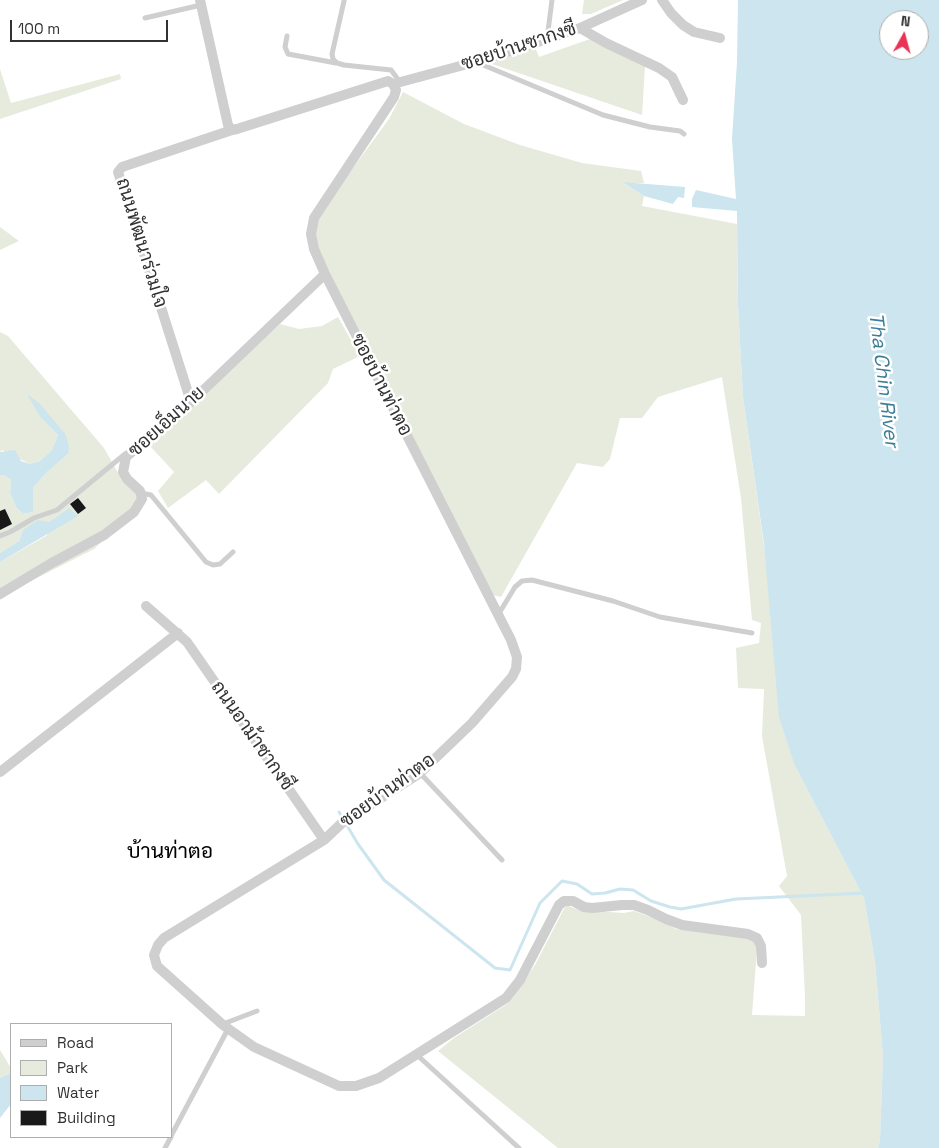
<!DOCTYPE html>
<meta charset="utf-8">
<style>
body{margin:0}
#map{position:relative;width:939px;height:1148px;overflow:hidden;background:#fff;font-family:"Space Grotesk",sans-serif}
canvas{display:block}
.legend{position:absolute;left:10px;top:1023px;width:162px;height:115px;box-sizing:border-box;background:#fff;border:1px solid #adadad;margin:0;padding:6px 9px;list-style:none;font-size:15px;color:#323232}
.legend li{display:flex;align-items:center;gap:10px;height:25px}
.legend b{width:25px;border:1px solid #adadad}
.north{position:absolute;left:879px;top:10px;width:50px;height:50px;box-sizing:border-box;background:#fff;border:1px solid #adadad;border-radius:50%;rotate:7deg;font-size:14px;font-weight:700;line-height:20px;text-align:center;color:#323232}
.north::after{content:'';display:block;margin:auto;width:18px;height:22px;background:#e93354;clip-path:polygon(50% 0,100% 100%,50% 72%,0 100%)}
.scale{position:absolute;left:10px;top:20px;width:158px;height:22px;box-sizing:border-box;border:2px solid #323232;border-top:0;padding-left:6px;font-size:15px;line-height:18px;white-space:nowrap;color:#323232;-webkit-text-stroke:4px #fff;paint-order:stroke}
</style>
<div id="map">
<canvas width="939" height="1148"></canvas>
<ul class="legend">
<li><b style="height:6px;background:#cfcfcf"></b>Road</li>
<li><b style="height:14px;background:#e6ebdd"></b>Park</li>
<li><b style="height:14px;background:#cce5ee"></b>Water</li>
<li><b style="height:14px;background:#191919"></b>Building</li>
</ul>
<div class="north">N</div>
<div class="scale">100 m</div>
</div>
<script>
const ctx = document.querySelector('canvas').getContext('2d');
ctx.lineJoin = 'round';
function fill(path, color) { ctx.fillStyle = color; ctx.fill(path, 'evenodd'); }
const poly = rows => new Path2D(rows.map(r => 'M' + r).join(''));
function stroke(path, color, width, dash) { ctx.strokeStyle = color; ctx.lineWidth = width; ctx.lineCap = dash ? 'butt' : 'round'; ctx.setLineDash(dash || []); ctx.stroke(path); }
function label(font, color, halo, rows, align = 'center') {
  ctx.font = font + ' "Space Grotesk",Sarabun,sans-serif'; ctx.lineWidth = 5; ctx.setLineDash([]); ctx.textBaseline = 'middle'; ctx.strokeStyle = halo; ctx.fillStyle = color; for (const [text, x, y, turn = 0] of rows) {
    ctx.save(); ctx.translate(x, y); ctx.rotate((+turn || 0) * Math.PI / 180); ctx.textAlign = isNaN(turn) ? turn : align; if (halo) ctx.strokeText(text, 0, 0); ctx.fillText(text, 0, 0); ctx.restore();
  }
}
fill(poly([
 [584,0,623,0,591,14,582,14],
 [590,39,637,61,645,67,642,115,489,63,535,47,539,57],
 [0,69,11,103,120,74,121,79,0,119],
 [403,92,464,124,520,145,582,163,641,171,644,183,623,183,644,196,642,206,737,224,738,305,743,397,795,766,864,898,875,962,883,1056,880,1140,878,1148,558,1148,438,1051,454,1038,507,1004,514,996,535,965,566,905,579,910,624,913,634,911,657,919,676,929,753,939,757,949,752,1015,805,1016,805,997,801,915,779,886,787,876,762,736,764,689,738,688,736,648,759,643,761,623,752,620,741,498,722,377,658,397,642,418,620,418,610,459,603,467,577,463,501,597,493,595,357,330,315,242,315,225,323,209,389,119],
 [0,227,19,241,0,250],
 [338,317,360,356,333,369,328,383,219,494,206,480,168,508,158,491,174,472,149,445,280,324,299,329,322,326],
 [0,332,8,336,104,448,122,480,147,498,94,549,23,585,0,600,0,562,46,536,69,508,49,522,23,530,19,541,0,553,0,475,6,476,11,480,10,493,16,507,23,514,33,512,33,488,47,472,68,454,66,435,41,418,58,435,52,450,40,461,30,464,2,450,0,452],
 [0,1050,11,1068,11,1073,0,1078]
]), '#e6ebdd');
fill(poly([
 [738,0,939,0,939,1148,878,1148,880,1140,883,1056,875,962,864,898,795,766,779,717,764,544,743,397,738,305,737,211,692,207,692,199,696,190,736,199,732,139,737,62],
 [889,20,919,20,919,50,889,50],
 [622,182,685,187,684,198,678,197,673,204,644,196],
 [27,394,40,404,66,435,69,447,68,454,47,472,33,488,33,512,23,514,16,507,10,493,11,480,6,476,0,475,0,452,15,450,21,461,30,464,40,461,52,450,58,435,41,418],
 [69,508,78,516,0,562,0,553,19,541,23,530,38,520,49,522],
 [11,1073,11,1104,0,1118,0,1078]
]), '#cce5ee');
stroke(poly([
 [339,812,358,844,384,880,495,968,510,970,540,903,562,881,577,884,592,894,605,893,620,889,633,890,651,901,670,907,681,909,736,899,865,893]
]), '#cce5ee', 3);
fill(poly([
 [78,498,86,508,78,514,70,504],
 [5,509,12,524,0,530,0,511]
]), '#191919');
stroke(poly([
 [344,1,332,54,333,59,337,63,344,65,391,70,400,82],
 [145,18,201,5],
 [287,36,285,47,288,54,336,63],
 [547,39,552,0],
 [476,62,603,115,650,127,680,131,684,134],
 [141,493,151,495,206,562,213,565,220,564,233,552],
 [0,536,10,532,34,518,57,510,125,454],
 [498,615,515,587,522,581,532,580,613,601,660,617,752,633],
 [420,773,502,860],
 [223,1024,257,1011],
 [417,1055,519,1148],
 [171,1136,228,1029],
 [165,1148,171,1137]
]), '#cfcfcf', 5);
stroke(poly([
 [200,0,228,125,232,130,237,129,388,81,393,84,396,90,394,97,314,218,311,234,314,249,325,274,511,640,517,657,516,669,512,677,472,723,420,773,342,823,324,840,164,938,158,945,154,955,157,966,223,1025,254,1047,339,1086,356,1086,379,1078,506,998,520,980,559,905,564,901,573,901,584,907,592,908,622,905,634,905,648,910,666,919,682,925,748,934,757,938,761,946,762,963],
 [662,0,671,13,683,25,694,32,720,38],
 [580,28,606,43,659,68,672,77,683,100],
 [393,84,475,62,532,44,580,28,642,0],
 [191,402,118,172,122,167,232,130],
 [0,594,50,564,104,535,134,512,142,499,140,491,127,479,123,472,126,457,191,402,325,274],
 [146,606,187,642,324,840],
 [0,772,178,633]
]), '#cfcfcf', 10);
label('19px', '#323232', '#fff', [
 ["ซอยบ้านซากงซี",519,47,-18],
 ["ถนนพัฒนาร่วมใจ",141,243,73],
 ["ซอยบ้านท่าตอ",381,385,63],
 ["ซอยเอ็มนาย",167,422,-42],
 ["ถนนอาม้าซากงซี",252,736,55],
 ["ซอยบ้านท่าตอ",388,791,-36]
]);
label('italic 20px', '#3c7e97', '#fff', [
 ["Tha Chin River",883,380,83]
]);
label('21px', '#000', '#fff', [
 ["บ้านท่าตอ",170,852]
]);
</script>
